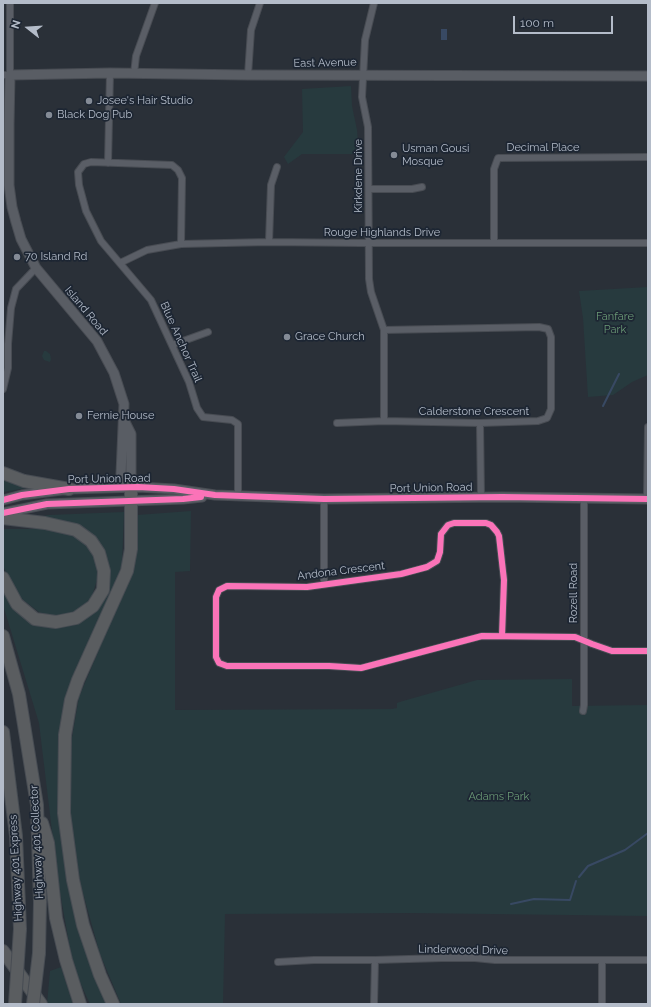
<!DOCTYPE html>
<style>
body{margin:0}
#map{position:relative;width:651px;height:1007px;overflow:hidden;background:#2a3038;font-family:Raleway,sans-serif}
canvas{display:block}
.frame{position:absolute;inset:0;border:4px solid #b4bcc9;pointer-events:none}
.north{position:absolute;left:8px;top:8px;width:40px;height:40px;-webkit-text-stroke:3px #1d2633;paint-order:stroke;rotate:287deg;font-size:11px;font-weight:700;line-height:16px;text-align:center;color:#b4bcc9}
.north::after{content:'';display:block;margin:auto;width:14px;height:18px;background:#b4bcc9;clip-path:polygon(50% 0,100% 100%,50% 72%,0 100%)}
.scale{position:absolute;left:513px;top:16px;width:100px;height:18px;box-sizing:border-box;border:2px solid #b4bcc9;border-top:0;padding-left:5px;font-size:12px;line-height:14px;white-space:nowrap;color:#b4bcc9;-webkit-text-stroke:3px #1d2633;paint-order:stroke}
</style>
<div id="map">
<canvas width="651" height="1007"></canvas>
<div class="frame"></div>
<div class="north">N</div>
<div class="scale">100 m</div>
</div>
<script>
const ctx = document.querySelector('canvas').getContext('2d');
ctx.lineJoin = 'round';
function fill(path, color) { ctx.fillStyle = color; ctx.fill(path, 'evenodd'); }
const poly = rows => new Path2D(rows.map(r => 'M' + r).join(''));
function stroke(path, color, width, dash) { ctx.strokeStyle = color; ctx.lineWidth = width; ctx.lineCap = dash ? 'butt' : 'round'; ctx.setLineDash(dash || []); ctx.stroke(path); }
function label(font, color, halo, rows, align = 'center') {
  ctx.font = font + ' Raleway,sans-serif'; ctx.lineWidth = 3.5; ctx.setLineDash([]); ctx.textBaseline = 'middle'; ctx.strokeStyle = halo; ctx.fillStyle = color; for (const [text, x, y, turn = 0] of rows) {
    ctx.save(); ctx.translate(x, y); ctx.rotate((+turn || 0) * Math.PI / 180); ctx.textAlign = isNaN(turn) ? turn : align; if (halo) ctx.strokeText(text, 0, 0); ctx.fillText(text, 0, 0); ctx.restore();
  }
}
fill(poly([
 [351,86,352,106,357,130,359,154,302,154,288,164,284,157,303,132,302,89],
 [648,287,648,375,632,382,613,395,588,397,583,318,579,291],
 [44,351,46,351,50,354,51,359,50,362,44,360,42,356],
 [3,479,26,488,3,492],
 [191,511,190,571,175,572,175,710,392,709,397,708,397,703,403,701,477,680,572,679,572,706,648,705,648,916,411,913,225,914,223,1004,121,1004,100,954,81,886,69,811,69,754,79,697,130,576,137,515],
 [124,512,122,564,116,584,60,734,70,890,87,955,108,1004,90,1004,79,980,71,954,58,881,39,723,3,605,3,588,20,611,70,625,107,591,102,548,37,517,49,515],
 [35,526,69,534,81,540,91,551,97,563,97,580,92,596,82,608,71,615,53,618,39,612,23,600,15,591,3,566,3,529,33,529],
 [61,967,73,1004,47,1004,50,971]
]), '#273a3e');
fill(poly([
 [441,29,447,29,447,40,441,40]
]), '#384963');
stroke(poly([
 [603,406,619,374],
 [579,877,588,866,625,850,648,833],
 [511,904,534,899,570,900,576,881]
]), '#384963', 2);
const street = poly([
 [374,3,365,40,362,97,368,127,369,279,371,292,384,330,384,421],
 [134,74,136,56,155,3],
 [3,75,10,75,10,3],
 [248,75,251,30,260,3],
 [108,163,110,73],
 [369,189,412,189,422,187],
 [269,242,271,185,277,167],
 [494,243,494,169,498,158,648,157],
 [181,244,182,178,178,170,172,165,91,162,84,164,78,172,79,185,86,211,101,241,151,300,189,382,197,408,203,417,232,420,238,424,238,496],
 [120,263,147,250,181,244,269,242,360,243,648,243],
 [172,345,208,332],
 [3,389,8,368,8,344,11,308,16,289,36,268],
 [337,423,384,421,480,423,538,421,547,418,551,409,551,337,548,329,539,327,384,330],
 [480,423,481,498],
 [647,499,648,427],
 [324,584,324,499],
 [502,636,504,580,499,536,497,532,491,525,486,523,454,523,448,525,441,534,440,552,437,561,427,567,401,574,307,587,227,586,219,590,216,597,216,657,219,663,227,666,329,666,361,668,482,636,575,637,592,644,612,651,648,651],
 [583,711,584,705,584,498],
 [602,961,602,1004],
 [278,962,314,960,375,960,442,958,475,958,495,960,648,960],
 [374,1004,375,960]
]);
const secondary = poly([
 [124,420,131,434,131,487],
 [131,487,122,481,121,474,124,404,114,373,97,341,36,268,21,239,16,222,12,207,9,185,9,125,10,75,110,73,248,75,648,76],
 [3,500,22,495,69,489,138,487,174,489,215,495,324,499,502,497,648,499],
 [3,513,47,504,183,499,202,497]
]);
const highway = poly([
 [3,473,24,481,69,489],
 [3,518,45,523,76,530,91,541,99,553,104,571,103,590,93,606,76,618,56,622,35,619,17,604,3,578],
 [3,636,19,694,37,805,40,902,39,953],
 [3,732,16,836,20,929],
 [42,823,48,843,56,918,66,960,80,1004],
 [3,951,41,1004],
 [113,1004,100,975,83,925,73,880,64,813,65,735,71,700,78,680,127,571,131,549,131,487]
]);
stroke(street, '#484c53', 8);
stroke(secondary, '#484c53', 11);
stroke(highway, '#474c53', 14);
stroke(street, '#5a5e66', 6);
stroke(secondary, '#595d64', 9);
stroke(highway, '#5a5d60', 12);
const highwayBridge = poly([
 [15,1004,20,929],
 [33,1004,39,953]
]);
stroke(highwayBridge, '#474c53', 14, []);
stroke(highwayBridge, '#5a5d60', 12);
stroke(poly([
 [3,500,22,495,69,489,138,487,174,489,215,495,324,499,502,497,648,499],
 [3,513,47,504,183,499,201,497],
 [502,636,504,580,499,536,497,532,491,525,486,523,454,523,448,525,441,534,440,552,437,561,427,567,401,574,307,587,227,586,219,590,216,597,216,657,219,663,227,666,329,666,361,668,482,636,575,637,592,644,612,651,648,651]
]), '#fb73b8', 6);
for (const [x, y, r, color] of [
 [89,101,4,"#848b96"],
 [49,115,4,"#848b96"],
 [394,155,4,"#848b96"],
 [17,257,4,"#848b96"],
 [287,337,4,"#848b96"],
 [79,416,4,"#848b96"]
]) { const dot = new Path2D(); dot.arc(x, y, r, 0, 2 * Math.PI); ctx.fillStyle = color; ctx.fill(dot); stroke(dot, '#1d2633', 1.5); }
label('11px', '#b4bcc9', '#1d2633', [
 ["East Avenue",325,63,-1],
 ["Decimal Place",543,148],
 ["Kirkdene Drive",359,176,-90],
 ["Rouge Highlands Drive",382,233],
 ["Island Road",86,311,50],
 ["Blue Anchor Trail",181,342,66],
 ["Calderstone Crescent",474,412],
 ["Port Union Road",109,479,-1],
 ["Port Union Road",431,488,-1],
 ["Andona Crescent",341,571,-7],
 ["Rozell Road",574,593,-90],
 ["Highway 401 Collector",37,842,-93],
 ["Highway 401 Express",16,868,-93],
 ["Linderwood Drive",463,950,1]
]);
label('11px', '#b4bcc9', '#1d2633', [
 ["Josee's Hair Studio",97,101],
 ["Black Dog Pub",57,115],
 ["Usman Gousi",402,149],
 ["Mosque",402,162],
 ["70 Island Rd",25,257],
 ["Grace Church",295,337],
 ["Fernie House",87,416]
], 'left');
label('11px', '#6b9a76', '#1d2633', [
 ["Fanfare",615,317],
 ["Park",615,330],
 ["Adams Park",499,797]
]);
</script>
